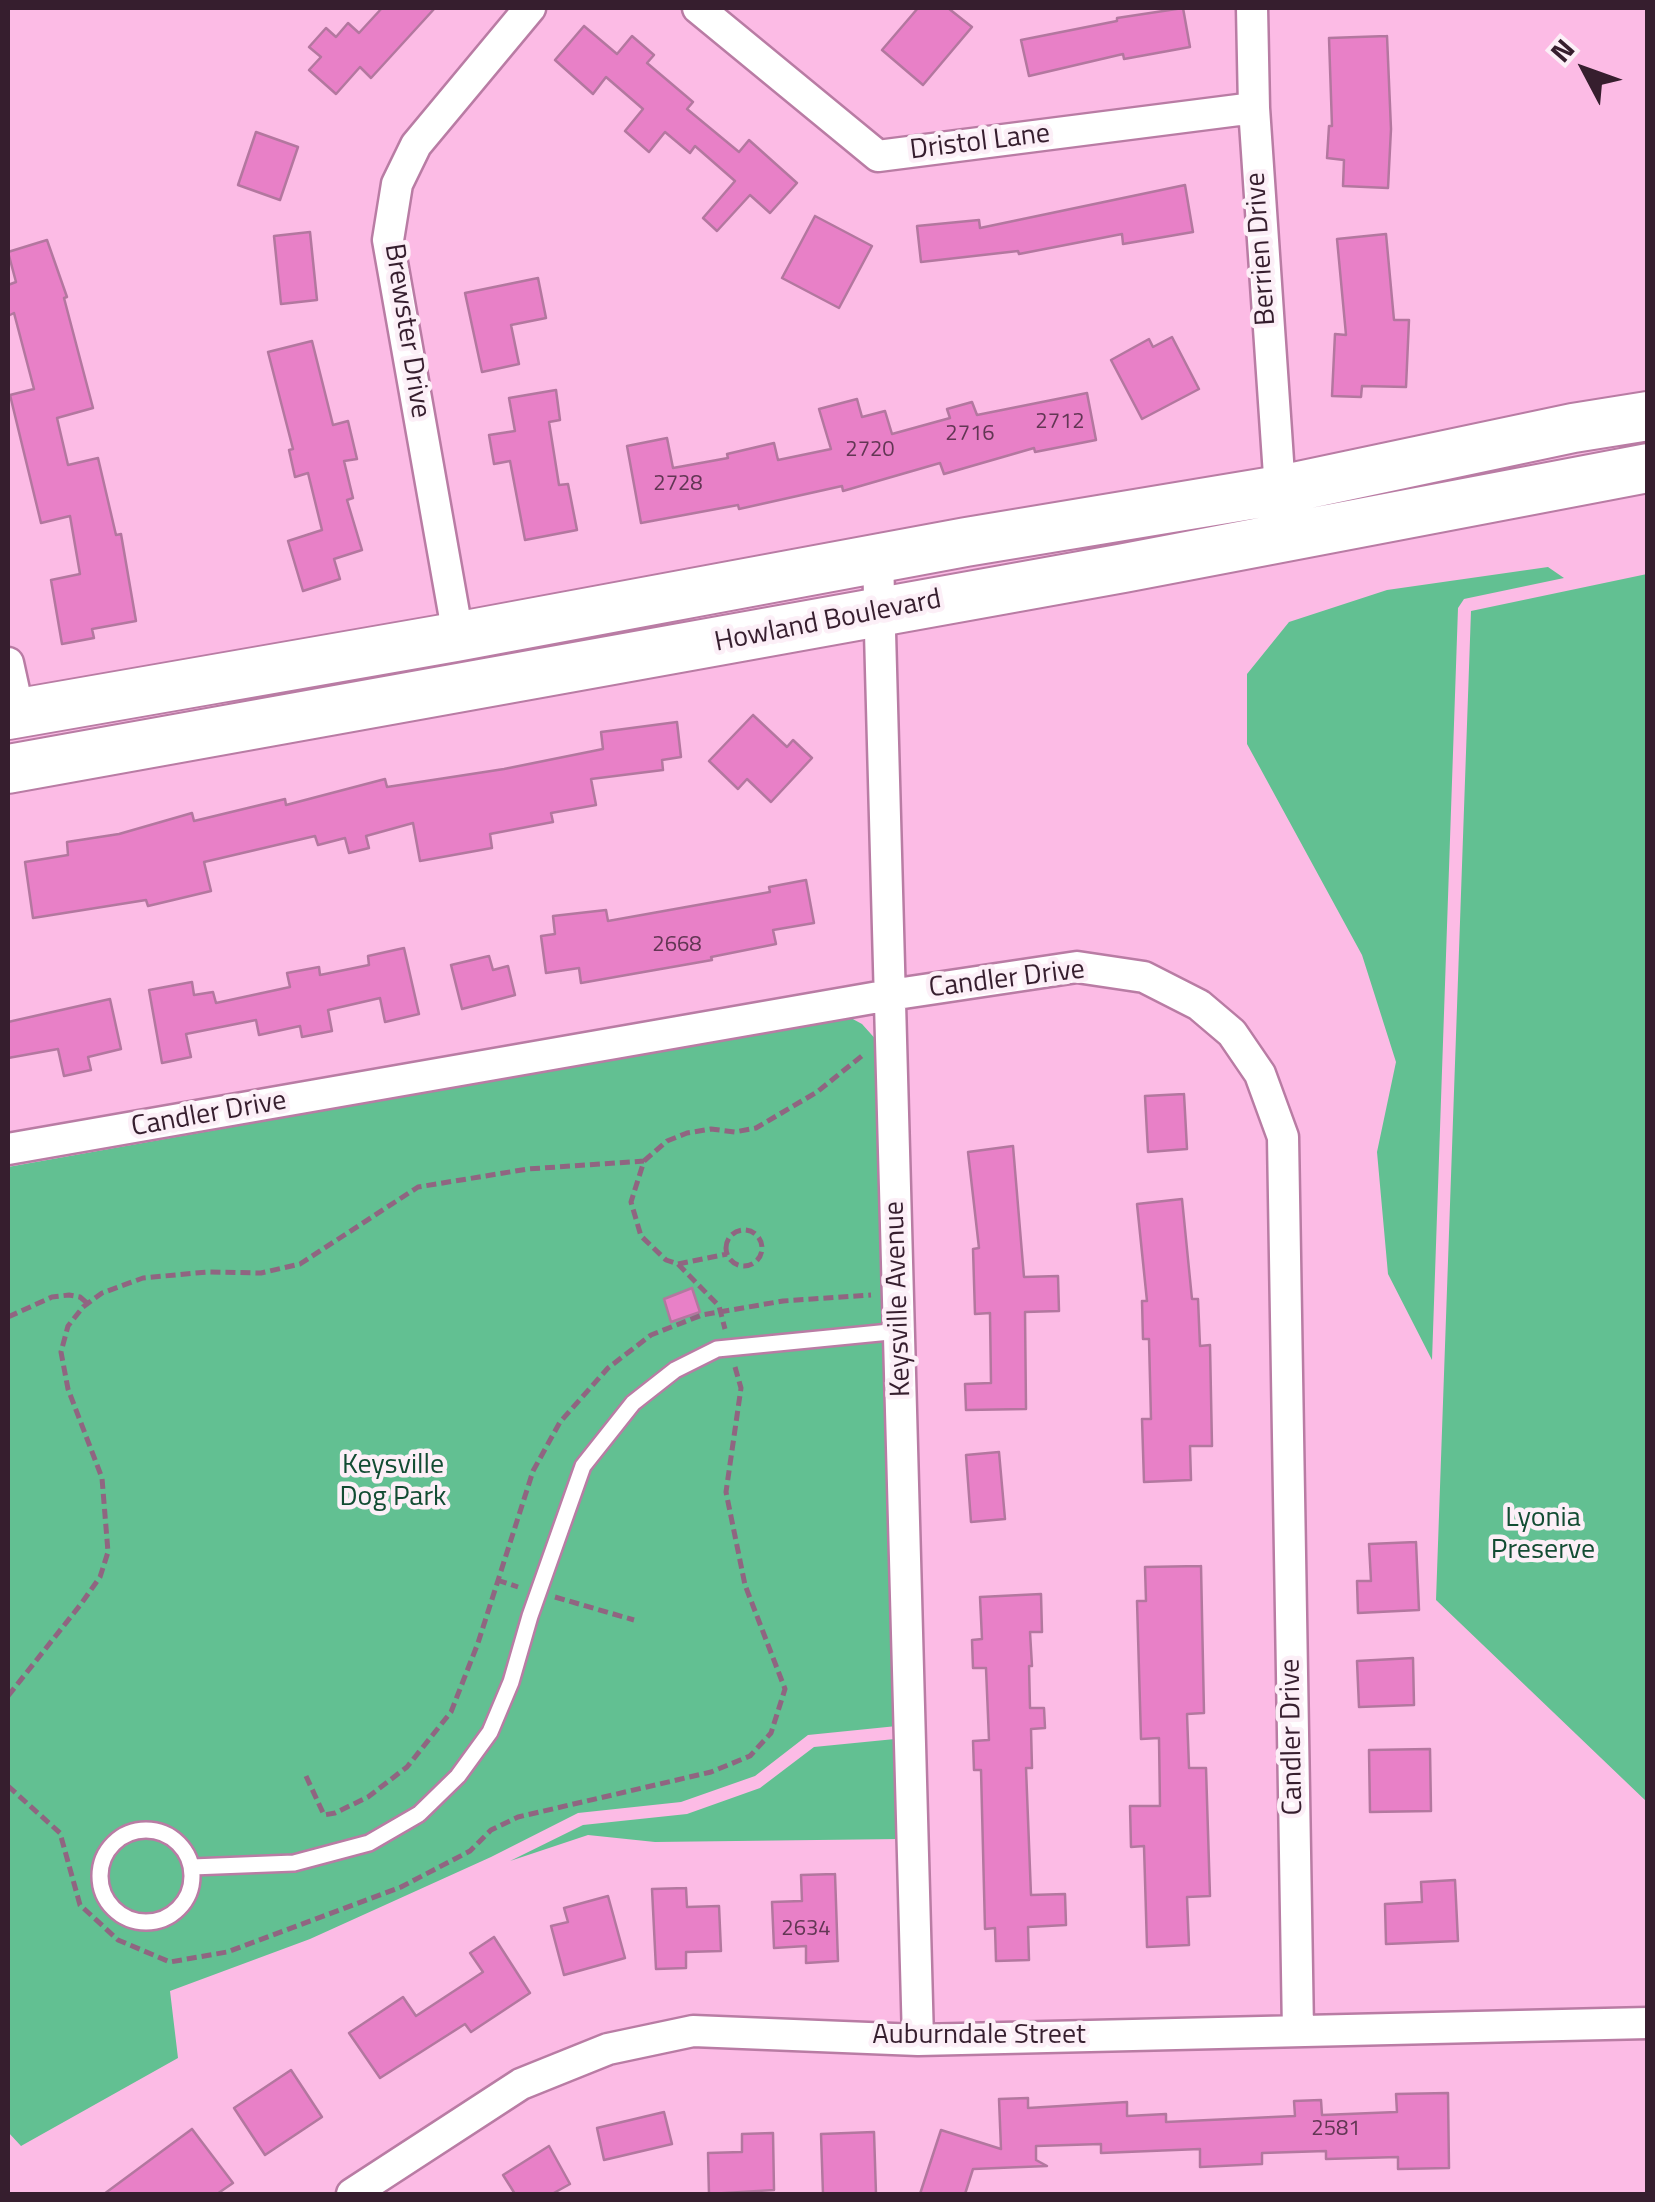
<!DOCTYPE html>
<style>
body{margin:0}
#map{position:relative;width:1655px;height:2202px;overflow:hidden;background:#fcbbe5;font-family:"Titillium Web",sans-serif}
canvas{display:block}
.frame{position:absolute;inset:0;border:10px solid #361e2e;pointer-events:none}
.north{position:absolute;left:1535px;top:20px;width:100px;height:100px;-webkit-text-stroke:8px #fceff7;paint-order:stroke;rotate:311deg;font-size:28px;font-weight:700;line-height:40px;text-align:center;color:#361e2e}
.north::after{content:'';display:block;margin:auto;width:35px;height:45px;background:#361e2e;clip-path:polygon(50% 0,100% 100%,50% 72%,0 100%)}
</style>
<div id="map">
<canvas width="1655" height="2202"></canvas>
<div class="frame"></div>
<div class="north">N</div>
</div>
<script>
const ctx = document.querySelector('canvas').getContext('2d');
ctx.lineJoin = 'round';
function fill(path, color) { ctx.fillStyle = color; ctx.fill(path, 'evenodd'); }
const poly = rows => new Path2D(rows.map(r => 'M' + r).join(''));
function stroke(path, color, width, dash) { ctx.strokeStyle = color; ctx.lineWidth = width; ctx.lineCap = dash ? 'butt' : 'round'; ctx.setLineDash(dash || []); ctx.stroke(path); }
function label(font, color, halo, rows, align = 'center') {
  ctx.font = font + ' "Titillium Web",sans-serif'; ctx.lineWidth = 9; ctx.setLineDash([]); ctx.textBaseline = 'middle'; ctx.strokeStyle = halo; ctx.fillStyle = color; for (const [text, x, y, turn = 0] of rows) {
    ctx.save(); ctx.translate(x, y); ctx.rotate((+turn || 0) * Math.PI / 180); ctx.textAlign = isNaN(turn) ? turn : align; if (halo) ctx.strokeText(text, 0, 0); ctx.fillText(text, 0, 0); ctx.restore();
  }
}
fill(poly([
 [1548,567,1564,578,1464,599,1458,608,1432,1360,1388,1274,1377,1152,1396,1062,1362,955,1247,744,1247,674,1289,622,1387,590],
 [1647,574,1648,574,1647,1802,1436,1600,1471,611],
 [849,1017,862,1024,879,1043,897,1726,808,1735,755,1776,681,1802,578,1813,491,1857,310,1939,170,1991,178,2058,21,2146,8,2132,8,1167],
 [895,1739,898,1839,655,1842,588,1835,510,1861,583,1825,687,1814,760,1788,814,1747]
]), '#62c092');
const building = poly([
 [382,8,435,8,371,78,360,67,336,94,309,70,321,57,309,47,326,28,336,37,348,23,359,33,382,8],
 [918,8,948,8,972,27,923,85,882,50,918,8],
 [1183,8,1190,47,1124,59,1123,54,1029,76,1021,40,1117,21,1117,18,1183,8],
 [584,26,617,54,632,36,654,55,647,63,693,102,687,109,739,152,749,140,797,183,770,213,750,195,717,231,703,218,735,181,695,146,690,153,665,132,649,152,625,131,643,109,606,77,593,94,555,60,584,26],
 [1387,36,1391,129,1388,188,1343,186,1344,160,1327,158,1329,126,1332,126,1329,38,1387,36],
 [256,132,298,147,280,200,238,185,256,132],
 [1185,185,1193,232,1123,244,1122,234,1019,254,1018,251,921,262,917,226,979,220,980,228,1185,185],
 [815,216,872,246,839,308,782,278,815,216],
 [310,232,317,300,281,304,274,236,310,232],
 [1386,234,1394,320,1409,320,1406,387,1362,386,1361,397,1332,396,1335,334,1346,335,1337,239,1386,234],
 [47,240,67,297,64,298,93,408,57,418,68,465,98,458,116,535,121,534,136,621,92,629,94,638,62,644,51,580,80,574,70,516,41,523,10,395,34,389,14,313,8,316,8,285,16,282,8,252,47,240],
 [538,278,546,318,511,325,519,364,482,372,465,293,538,278],
 [1172,337,1199,389,1142,419,1111,360,1149,339,1153,347,1172,337],
 [312,341,333,425,348,421,357,459,344,461,353,498,347,500,362,550,334,559,340,579,303,591,288,541,322,530,308,473,295,477,289,450,293,449,268,352,312,341],
 [556,390,560,420,549,422,559,485,568,484,577,530,525,540,510,461,494,464,489,435,515,431,509,398,556,390],
 [1087,393,1096,440,1035,452,1034,448,944,474,940,463,843,491,842,486,739,509,738,505,641,523,627,446,667,438,673,468,728,458,727,454,774,443,778,460,831,449,819,409,857,399,862,417,885,411,892,434,950,418,947,409,972,402,977,415,1087,393],
 [753,715,787,747,793,740,812,758,771,802,747,779,738,789,709,761,753,715],
 [677,722,681,757,662,760,663,770,591,779,596,805,551,813,553,822,490,834,492,848,420,861,413,823,366,836,369,848,349,853,345,838,318,845,315,836,204,862,211,891,148,906,146,900,33,918,25,862,68,855,67,842,119,834,192,813,194,821,285,799,286,805,385,779,387,787,504,769,603,749,601,732,677,722],
 [806,880,814,923,773,930,776,944,711,957,712,960,581,983,579,968,546,973,541,936,555,934,553,916,606,910,608,921,770,892,769,887,806,880],
 [404,948,419,1014,385,1022,380,998,328,1010,332,1031,302,1037,300,1026,259,1035,256,1020,186,1034,191,1057,162,1063,149,990,192,982,194,995,213,992,216,1003,290,987,287,973,319,967,320,975,369,965,368,956,404,948],
 [489,956,493,970,508,966,515,995,462,1009,451,965,489,956],
 [110,999,121,1049,88,1057,91,1070,64,1076,58,1049,8,1058,8,1022,110,999],
 [1184,1094,1187,1149,1148,1152,1145,1096,1184,1094],
 [1013,1146,1024,1277,1058,1276,1059,1311,1025,1312,1026,1409,966,1410,965,1384,991,1383,990,1313,975,1314,973,1249,979,1248,968,1152,1013,1146],
 [1182,1199,1192,1299,1198,1299,1200,1346,1210,1345,1212,1446,1190,1446,1191,1480,1144,1482,1142,1419,1151,1419,1149,1339,1143,1339,1142,1301,1147,1301,1137,1204,1182,1199],
 [692,1288,700,1312,671,1322,664,1299,692,1288],
 [999,1452,1005,1519,971,1522,966,1455,999,1452],
 [1416,1542,1419,1610,1358,1613,1357,1581,1371,1581,1369,1544,1416,1542],
 [1201,1566,1204,1713,1187,1714,1189,1768,1206,1768,1210,1896,1187,1897,1189,1945,1147,1947,1144,1846,1131,1847,1130,1806,1160,1806,1159,1738,1141,1739,1137,1601,1146,1601,1145,1567,1201,1566],
 [1041,1594,1042,1632,1030,1632,1032,1666,1029,1666,1030,1708,1044,1708,1045,1728,1031,1729,1032,1768,1026,1768,1031,1895,1065,1894,1066,1925,1028,1927,1029,1960,996,1961,995,1928,985,1929,981,1770,974,1770,973,1741,989,1740,986,1668,973,1668,972,1640,982,1639,980,1597,1041,1594],
 [1413,1658,1414,1705,1359,1707,1357,1661,1413,1658],
 [1430,1749,1431,1811,1370,1812,1369,1750,1430,1749],
 [835,1874,838,1961,806,1963,806,1946,774,1948,772,1902,802,1901,801,1875,835,1874],
 [1455,1880,1458,1941,1386,1944,1385,1904,1422,1902,1421,1882,1455,1880],
 [686,1888,687,1907,719,1906,721,1951,686,1952,686,1968,656,1969,652,1889,686,1888],
 [608,1896,625,1958,564,1975,551,1926,568,1922,564,1908,608,1896],
 [494,1937,530,1993,471,2032,465,2024,380,2078,349,2033,403,1997,416,2016,483,1972,470,1953,494,1937],
 [291,2070,322,2117,265,2155,234,2108,291,2070],
 [1448,2093,1449,2168,1398,2169,1398,2157,1326,2159,1326,2151,1262,2153,1262,2164,1200,2167,1200,2149,1101,2153,1101,2144,1036,2146,1036,2160,1047,2166,973,2169,965,2194,920,2194,941,2130,1001,2149,999,2099,1028,2098,1028,2108,1127,2102,1127,2116,1166,2114,1166,2122,1295,2116,1294,2101,1321,2100,1322,2115,1397,2112,1396,2094,1448,2093],
 [664,2112,672,2144,604,2160,597,2128,664,2112],
 [192,2129,233,2183,217,2194,104,2194,192,2129],
 [874,2132,876,2194,823,2194,821,2134,874,2132],
 [773,2133,774,2190,709,2194,708,2153,742,2152,742,2134,773,2133],
 [549,2146,570,2184,552,2194,515,2194,503,2175,549,2146]
]);
fill(building, '#e880c7');
stroke(building, '#b3779f', 2.5);
const lane = poly([
 '100 1876a46 46 0 1 1 92 0a46 46 0 1 1-92 0Z',
 [192,1867,294,1863,369,1843,419,1814,458,1776,490,1732,511,1682,530,1616,583,1466,633,1403,675,1370,717,1349,900,1331]
]);
const street = poly([
 [698,8,878,156,1254,108],
 [1252,8,1254,108,1280,490],
 [878,558,918,2040],
 [455,637,454,613,388,240,397,184,416,145,530,8],
 [8,663,19,713],
 [8,1149,890,995,1077,967,1144,977,1199,1005,1232,1033,1260,1074,1283,1137,1298,2031],
 [352,2194,521,2084,608,2049,693,2031,918,2040,1648,2023]
]);
const primary = poly([
 [8,715,455,637,966,542,1280,490,1573,428,1648,416],
 [8,769,1124,568,1648,468]
]);
stroke(lane, '#b97ca4', 20);
stroke(street, '#b97ca4', 35);
stroke(primary, '#b97ca4', 52);
stroke(poly([
 [644,1161,667,1141,687,1133,711,1129,735,1132,756,1128,817,1092,863,1055],
 '726 1248a18 18 0 1 1 36 0a18 18 0 1 1-36 0Z',
 [678,1264,719,1306,725,1329],
 [8,1317,52,1297,69,1295,80,1297,87,1303],
 [497,1580,518,1587],
 [555,1597,634,1620],
 [8,1696,81,1604,100,1577,108,1552,102,1478,68,1389,61,1352,68,1326,83,1307,102,1293,143,1278,207,1272,261,1273,300,1264,418,1187,528,1169,644,1161,631,1202,641,1236,666,1260,678,1264,727,1254],
 [306,1776,324,1815,335,1813,368,1797,407,1767,451,1712,478,1643,533,1471,560,1422,608,1368,651,1335,702,1315,783,1301,871,1295],
 [8,1786,60,1833,80,1905,118,1940,170,1962,227,1952,401,1887,470,1851,491,1830,518,1817,711,1772,750,1756,771,1733,785,1689,745,1585,726,1492,741,1388,735,1367]
]), '#906581', 5, [10, 5]);
stroke(lane, '#fff', 15);
stroke(street, '#fff', 30);
stroke(primary, '#fff', 48);
label('22px', '#623654', null, [
 ["2712",1060,423],
 ["2716",970,435],
 ["2720",870,451],
 ["2728",678,485],
 ["2668",677,946],
 ["2634",806,1930],
 ["2581",1336,2130]
]);
label('28px', '#361e2e', '#fceff7', [
 ["Dristol Lane",980,143,-7],
 ["Berrien Drive",1262,249,-94],
 ["Brewster Drive",406,331,81],
 ["Howland Boulevard",828,622,-11],
 ["Candler Drive",1007,980,-7],
 ["Candler Drive",209,1115,-10],
 ["Keysville Avenue",899,1299,-92],
 ["Candler Drive",1293,1737,-91],
 ["Auburndale Street",979,2036]
]);
label('28px', '#124c33', '#fceff7', [
 ["Keysville",393,1466],
 ["Dog Park",393,1498],
 ["Lyonia",1543,1519],
 ["Preserve",1543,1551]
]);
</script>
